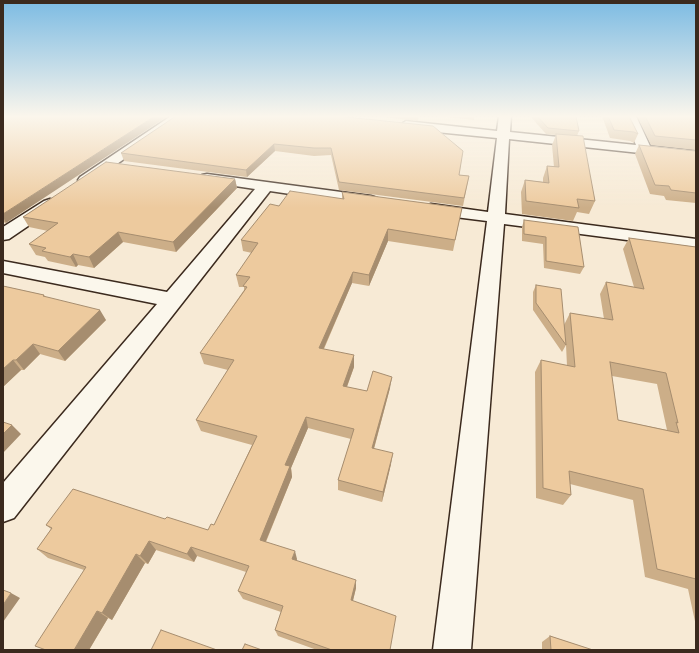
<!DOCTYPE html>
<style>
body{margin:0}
#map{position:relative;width:699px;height:653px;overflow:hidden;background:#f7ead5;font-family:Delius,sans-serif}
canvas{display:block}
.frame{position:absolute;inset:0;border:4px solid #3b2a1e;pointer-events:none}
</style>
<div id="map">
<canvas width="699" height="653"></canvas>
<div class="frame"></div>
</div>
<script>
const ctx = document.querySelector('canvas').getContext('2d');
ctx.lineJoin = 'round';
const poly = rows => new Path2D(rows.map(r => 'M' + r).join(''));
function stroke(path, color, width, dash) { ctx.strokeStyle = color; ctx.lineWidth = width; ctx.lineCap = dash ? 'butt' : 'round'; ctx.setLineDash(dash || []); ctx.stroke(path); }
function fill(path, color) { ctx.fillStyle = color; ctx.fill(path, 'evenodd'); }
const minor = poly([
 [171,116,185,116,90,183,80,183,78,180,80,177,171,116],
 [499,116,511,116,510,132,636,145,624,116,636,116,650,146,696,151,696,159,509,139,505,214,696,239,696,249,504,224,471,650,433,650,487,221,431,214,425,212,423,209,425,206,431,204,488,212,497,138,406,129,400,125,406,121,497,131,499,116],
 [207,174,371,196,377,198,379,201,377,204,371,206,270,191,14,518,3,522,3,483,157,304,3,273,3,261,167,292,255,189,202,181,200,178,202,175,207,174],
 [50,199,56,201,58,204,56,207,9,239,3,240,3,227,44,201,50,199]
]);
stroke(minor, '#3b2a1e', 3);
fill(minor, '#fbf7ec');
fill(poly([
 [3,116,6,223,3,222],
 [337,116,459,175,469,176,463,206,339,190,331,155,314,156,275,151,247,177,124,161,121,153],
 [374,116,419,116,418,121],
 [436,116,475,116,474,120],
 [530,116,576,116,579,131,577,136,595,201,589,214,577,212,573,221,522,214,521,192,525,180,543,182,543,178,547,166,554,167,552,145,556,135,546,134],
 [602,116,629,116,638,134,634,143,630,141,610,138],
 [637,116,696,116,696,150,651,145],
 [639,145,696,151,696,203,666,200,664,196,650,194,635,154],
 [235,179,237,188,176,252,123,242,94,268,78,265,76,267,48,261,45,257,36,255,29,244,48,231,29,227,23,217],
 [342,192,462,208,453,251,388,241,369,286,352,283,324,349,354,367,347,387,367,391,390,388,374,449,391,464,382,502,338,490,338,480,351,439,308,428,291,468,292,477,266,542,297,559,296,561,356,588,353,601,390,650,317,650,278,636,275,630,281,612,243,599,238,591,246,572,197,556,194,562,156,550,148,564,145,563,112,620,108,618,89,650,46,650,84,570,48,558,37,549,51,529,46,525,165,519,208,530,214,525,252,445,201,431,196,420,228,370,204,364,200,353,244,290,244,287,239,287,236,275,252,253,243,251,241,240,279,206,342,199],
 [524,220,584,267,580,274,544,268,543,244,522,241,522,227],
 [629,238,696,247,696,626,688,589,645,577,633,500,570,484,571,495,563,505,536,498,535,372,541,360,567,366,566,345,562,352,533,310,533,292,536,285,564,325,570,313,604,319,600,294,606,282,634,287,623,249],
 [612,376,657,384,667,430,618,420],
 [3,286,44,295,46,297,106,320,65,361,40,354,24,370,21,370,3,387],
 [550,636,593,650,542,650,542,642]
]), '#ccae88');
fill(poly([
 [155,116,168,116,6,223,3,217,3,214],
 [274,144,275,151,247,177,246,170],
 [235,179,237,188,176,252,173,242],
 [388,229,388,241,369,286,369,275],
 [118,232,123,242,94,268,89,257],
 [73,254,78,265,76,267,70,257],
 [353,272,352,283,319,359,319,348],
 [100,310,106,320,65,361,58,351],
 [33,344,40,354,24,370,16,360],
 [354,355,354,367,343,397,343,386],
 [13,360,21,370,3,387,3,369],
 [392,377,390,388,371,459,372,448],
 [306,417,308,428,291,468,292,477,263,548,260,540,285,465],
 [12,425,21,434,3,453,3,434],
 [393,453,391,464,382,502,383,492],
 [149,541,156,550,148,564,140,556],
 [191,547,197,556,194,562,187,554],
 [295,551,297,559,294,568,292,559],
 [136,554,145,563,112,620,102,613],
 [356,580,356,588,351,608,351,600],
 [11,593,20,598,3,622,3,605],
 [97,611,108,618,89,650,74,650]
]), '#a68d6f');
const building = poly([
 [3,116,155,116,3,214,3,116],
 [176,116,337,116,433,126,463,151,459,175,469,176,464,198,339,182,331,148,314,148,274,144,246,170,121,153,176,116],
 [537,116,576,116,579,131,548,128,537,116],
 [608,116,629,116,638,134,634,132,614,130,608,116],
 [645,116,696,116,696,140,655,136,645,116],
 [556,134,583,136,595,201,577,199,579,208,526,201,525,180,549,183,547,166,559,167,556,134],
 [639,145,696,151,696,193,671,190,669,186,655,185,639,145],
 [106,162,235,179,173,242,118,232,89,257,73,254,70,257,42,251,46,248,29,244,58,223,23,217,106,162],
 [290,191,344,199,342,192,462,208,455,240,388,229,369,275,353,272,319,348,354,355,343,386,367,391,373,371,392,377,372,448,393,453,383,492,338,480,354,429,306,417,285,465,290,466,260,540,295,551,292,559,356,580,351,600,396,616,390,650,332,650,275,630,283,606,238,591,249,566,191,547,187,554,149,541,140,556,136,554,102,613,97,611,74,650,46,650,35,646,86,567,37,549,52,528,46,525,73,489,165,519,167,517,208,530,211,524,214,525,257,436,196,420,234,360,200,353,247,287,243,286,250,277,236,275,258,243,241,240,270,204,279,206,290,191],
 [524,220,578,227,584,267,546,261,546,237,524,234,524,220],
 [629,238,696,247,696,579,657,569,643,489,569,471,571,495,543,488,541,360,575,367,570,313,613,320,606,282,644,289,629,238],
 [610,362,666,373,678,423,676,422,679,433,618,420,610,362],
 [536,285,561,289,566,345,536,303,536,285],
 [3,286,44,295,43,296,100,310,58,351,33,344,16,360,13,360,3,369,3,286],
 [3,422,12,425,3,434,3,422],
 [3,590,11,593,3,605,3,590],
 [161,630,217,650,151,650,161,630],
 [550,636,593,650,551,650,550,636],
 [245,644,262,650,242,650,245,644]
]);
fill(building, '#edca9e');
stroke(building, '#a68d6f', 1);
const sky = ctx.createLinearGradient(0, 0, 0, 208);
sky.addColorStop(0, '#7cbbe3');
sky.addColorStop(0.56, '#fbf6ec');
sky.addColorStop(1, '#fbf6ec00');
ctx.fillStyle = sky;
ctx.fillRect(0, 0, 699, 208);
</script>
